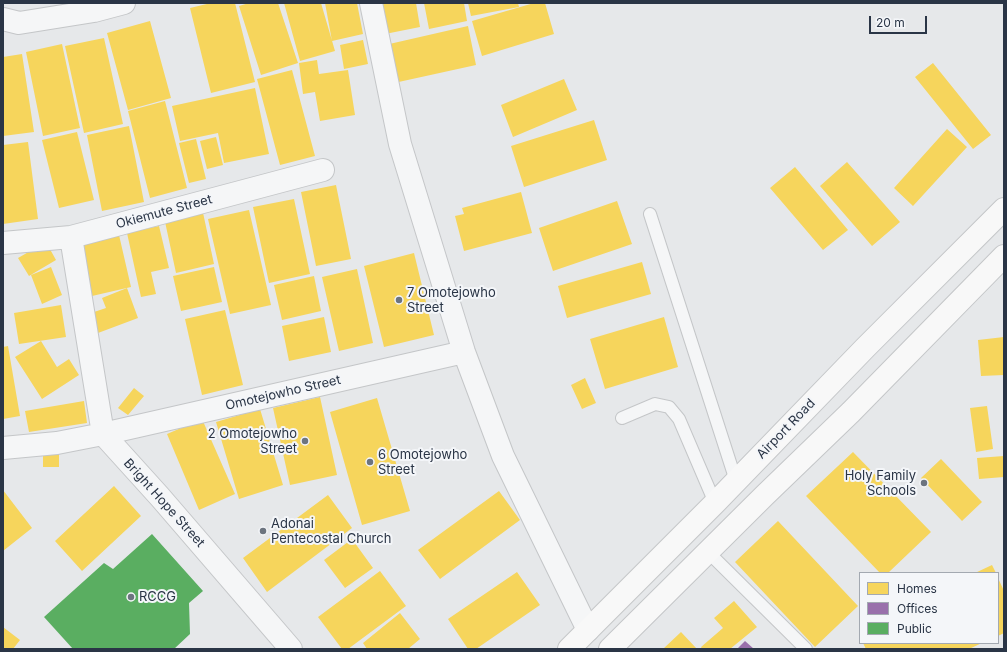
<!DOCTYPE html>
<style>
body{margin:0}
#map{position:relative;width:1007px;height:652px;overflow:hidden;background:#e6e8ea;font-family:Inter,sans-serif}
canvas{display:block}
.frame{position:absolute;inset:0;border:4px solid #2a3546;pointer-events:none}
.legend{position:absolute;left:859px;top:572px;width:140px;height:72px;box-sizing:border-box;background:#f4f6f9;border:1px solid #a3a9b1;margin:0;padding:5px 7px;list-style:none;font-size:12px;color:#2a3546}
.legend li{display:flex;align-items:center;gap:8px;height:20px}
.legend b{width:20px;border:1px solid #a3a9b1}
.scale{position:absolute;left:869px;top:16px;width:58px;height:18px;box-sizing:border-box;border:2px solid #2a3546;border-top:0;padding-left:5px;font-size:12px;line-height:14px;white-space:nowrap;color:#2a3546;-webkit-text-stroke:3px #f4f6f9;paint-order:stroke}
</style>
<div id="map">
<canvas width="1007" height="652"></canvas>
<div class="frame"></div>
<ul class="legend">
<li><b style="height:11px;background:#f6d55c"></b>Homes</li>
<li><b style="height:11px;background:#9970ab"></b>Offices</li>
<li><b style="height:11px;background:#5aae61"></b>Public</li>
</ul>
<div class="scale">20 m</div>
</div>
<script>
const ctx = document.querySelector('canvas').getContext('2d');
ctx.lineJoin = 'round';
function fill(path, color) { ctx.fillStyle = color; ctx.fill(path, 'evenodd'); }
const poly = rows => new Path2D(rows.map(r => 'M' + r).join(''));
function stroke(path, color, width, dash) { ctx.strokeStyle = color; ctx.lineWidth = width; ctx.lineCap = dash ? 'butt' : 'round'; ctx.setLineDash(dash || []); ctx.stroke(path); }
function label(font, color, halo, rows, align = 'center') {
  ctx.font = font + ' Inter,sans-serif'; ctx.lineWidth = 4; ctx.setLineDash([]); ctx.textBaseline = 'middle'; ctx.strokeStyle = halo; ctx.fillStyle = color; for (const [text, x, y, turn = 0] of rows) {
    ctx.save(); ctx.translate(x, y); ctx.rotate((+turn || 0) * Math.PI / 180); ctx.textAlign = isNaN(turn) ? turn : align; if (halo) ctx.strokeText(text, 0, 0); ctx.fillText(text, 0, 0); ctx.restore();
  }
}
fill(poly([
 [211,3,235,3,255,82,211,93,190,8],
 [249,3,278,3,298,63,261,75,239,6],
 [284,3,321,3,335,51,300,61],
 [325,3,357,3,363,34,332,41],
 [380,3,416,3,420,27,385,34],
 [424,3,464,3,467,21,429,29],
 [468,3,518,3,519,7,471,16],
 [534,3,545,3,554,34,482,56,472,21],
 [150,21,171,98,128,110,107,33],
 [468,26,476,65,394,83,385,45],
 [104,38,123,124,84,133,65,46],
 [363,40,368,64,344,69,340,45],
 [62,44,80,128,43,136,26,52],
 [22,54,34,132,3,136,3,57],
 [317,60,319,74,348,70,355,115,320,121,315,92,303,94,299,63],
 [933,63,991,135,973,149,915,77],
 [292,70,315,156,280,165,257,79],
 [564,79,577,110,513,137,501,105],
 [255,88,269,154,224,163,218,133,180,141,172,106],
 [165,101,187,188,150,198,128,111],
 [594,120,607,160,524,187,511,146],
 [129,126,144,202,102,211,87,135],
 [947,129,967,147,913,206,894,188],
 [77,132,94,200,59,208,42,140],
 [216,137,223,165,207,169,200,141],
 [196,139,206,179,189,183,179,143],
 [28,142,38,219,3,224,3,145],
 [847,162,900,222,872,246,820,186],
 [795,167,848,230,823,250,770,188],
 [336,185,351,259,316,266,301,192],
 [521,192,532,233,464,251,455,216,464,214,462,208],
 [294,199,310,274,269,283,253,207],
 [617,201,632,244,553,271,539,228],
 [202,208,214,264,176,273,164,217],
 [249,210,271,305,230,314,208,219],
 [159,226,169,268,151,272,156,294,141,297,127,233],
 [119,235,131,287,92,296,79,245],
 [46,242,56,260,29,276,18,258],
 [414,253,434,335,384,347,364,266],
 [642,262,651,294,567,318,558,286],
 [51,267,62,295,42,304,31,275],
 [214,267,222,302,181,311,173,276],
 [357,269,373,343,339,351,322,277],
 [314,276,321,311,282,320,274,285],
 [127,288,138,318,98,333,91,313,106,308,102,298],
 [61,305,66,337,19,344,14,313],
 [225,310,243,385,202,395,185,319],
 [324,317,331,352,289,361,282,326],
 [664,317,678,367,605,389,590,339],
 [1004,337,1004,375,981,376,978,340],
 [41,341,57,367,69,359,79,375,42,399,15,357],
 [8,346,20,416,3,419,3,347],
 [585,378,596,403,582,409,571,385],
 [134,388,144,396,128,415,118,408],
 [320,397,337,475,290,485,273,408],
 [377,398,410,511,362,525,330,412],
 [84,401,87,423,29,432,25,411],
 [987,406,993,449,976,452,970,408],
 [260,409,283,485,239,499,216,422],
 [202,419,235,494,199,510,167,434],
 [43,452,59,452,59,467,43,467],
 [853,452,931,532,888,573,880,573,806,496],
 [1004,456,1004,477,979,479,977,458],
 [941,459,982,502,962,521,921,478],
 [114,486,141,516,82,571,55,541],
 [3,490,32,528,3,551],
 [499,491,520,520,440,579,418,550],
 [328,495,352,528,267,592,243,558],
 [778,521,858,606,815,647,735,562],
 [352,539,373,568,345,588,324,560],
 [992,565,996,573,975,573],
 [380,571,406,606,348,649,342,649,318,617],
 [517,572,540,605,476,649,468,649,448,619],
 [998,578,1004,591,1004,633,998,636],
 [734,601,757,627,730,649,702,649,701,647,723,628,714,618],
 [400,613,420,639,408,649,367,649,363,643],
 [3,627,20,640,13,649,3,649],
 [681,632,697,649,663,649],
 [863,643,982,643,969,649,866,649]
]), '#f6d55c');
fill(poly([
 [745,641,754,649,737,649]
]), '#9970ab');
fill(poly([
 [152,534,203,591,189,603,190,634,174,649,73,649,44,617,104,563,113,569]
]), '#5aae61');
const service = poly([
 [650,214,736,481],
 [622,418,655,404,669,407,679,419,715,503],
 [708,552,806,649]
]);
const minor = poly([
 [371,3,400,144,464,352,503,456,588,630],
 [3,19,19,23,94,11,124,3],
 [71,237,103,434,464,352],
 [3,243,71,237,323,170],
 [3,448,57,443,103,434,160,497,291,649]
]);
const secondary = poly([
 [569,649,715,503,865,348,1004,209],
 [610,649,765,495,851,412,1004,256]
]);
stroke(service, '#c4c6c8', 14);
stroke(minor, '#c4c6c8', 24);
stroke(secondary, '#c4c6c8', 24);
stroke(service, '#f5f6f7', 12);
stroke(minor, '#f5f6f7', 22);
stroke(secondary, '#f8f8f8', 22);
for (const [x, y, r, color] of [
 [399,300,4,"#6c747f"],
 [305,441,4,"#6c747f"],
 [370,462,4,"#6c747f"],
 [924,483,4,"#6c747f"],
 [263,531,4,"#6c747f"],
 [131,597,4,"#6c747f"]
]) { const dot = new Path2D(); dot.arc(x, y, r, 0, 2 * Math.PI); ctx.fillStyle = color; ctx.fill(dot); stroke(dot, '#f4f6f9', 1.5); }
label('13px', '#2a3546', '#f4f6f9', [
 ["Okiemute Street",164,212,-15],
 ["Omotejowho Street",283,393,-13],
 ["Airport Road",786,429,-46],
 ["Bright Hope Street",164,503,48]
]);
label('13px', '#2a3546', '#f4f6f9', [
 ["7 Omotejowho",407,293],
 ["Street",407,308],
 ["2 Omotejowho",297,434,"right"],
 ["Street",297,449,"right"],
 ["6 Omotejowho",378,455],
 ["Street",378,470],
 ["Holy Family",916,476,"right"],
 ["Schools",916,491,"right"],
 ["Adonai",271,524],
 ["Pentecostal Church",271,539],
 ["RCCG",139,597]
], 'left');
</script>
